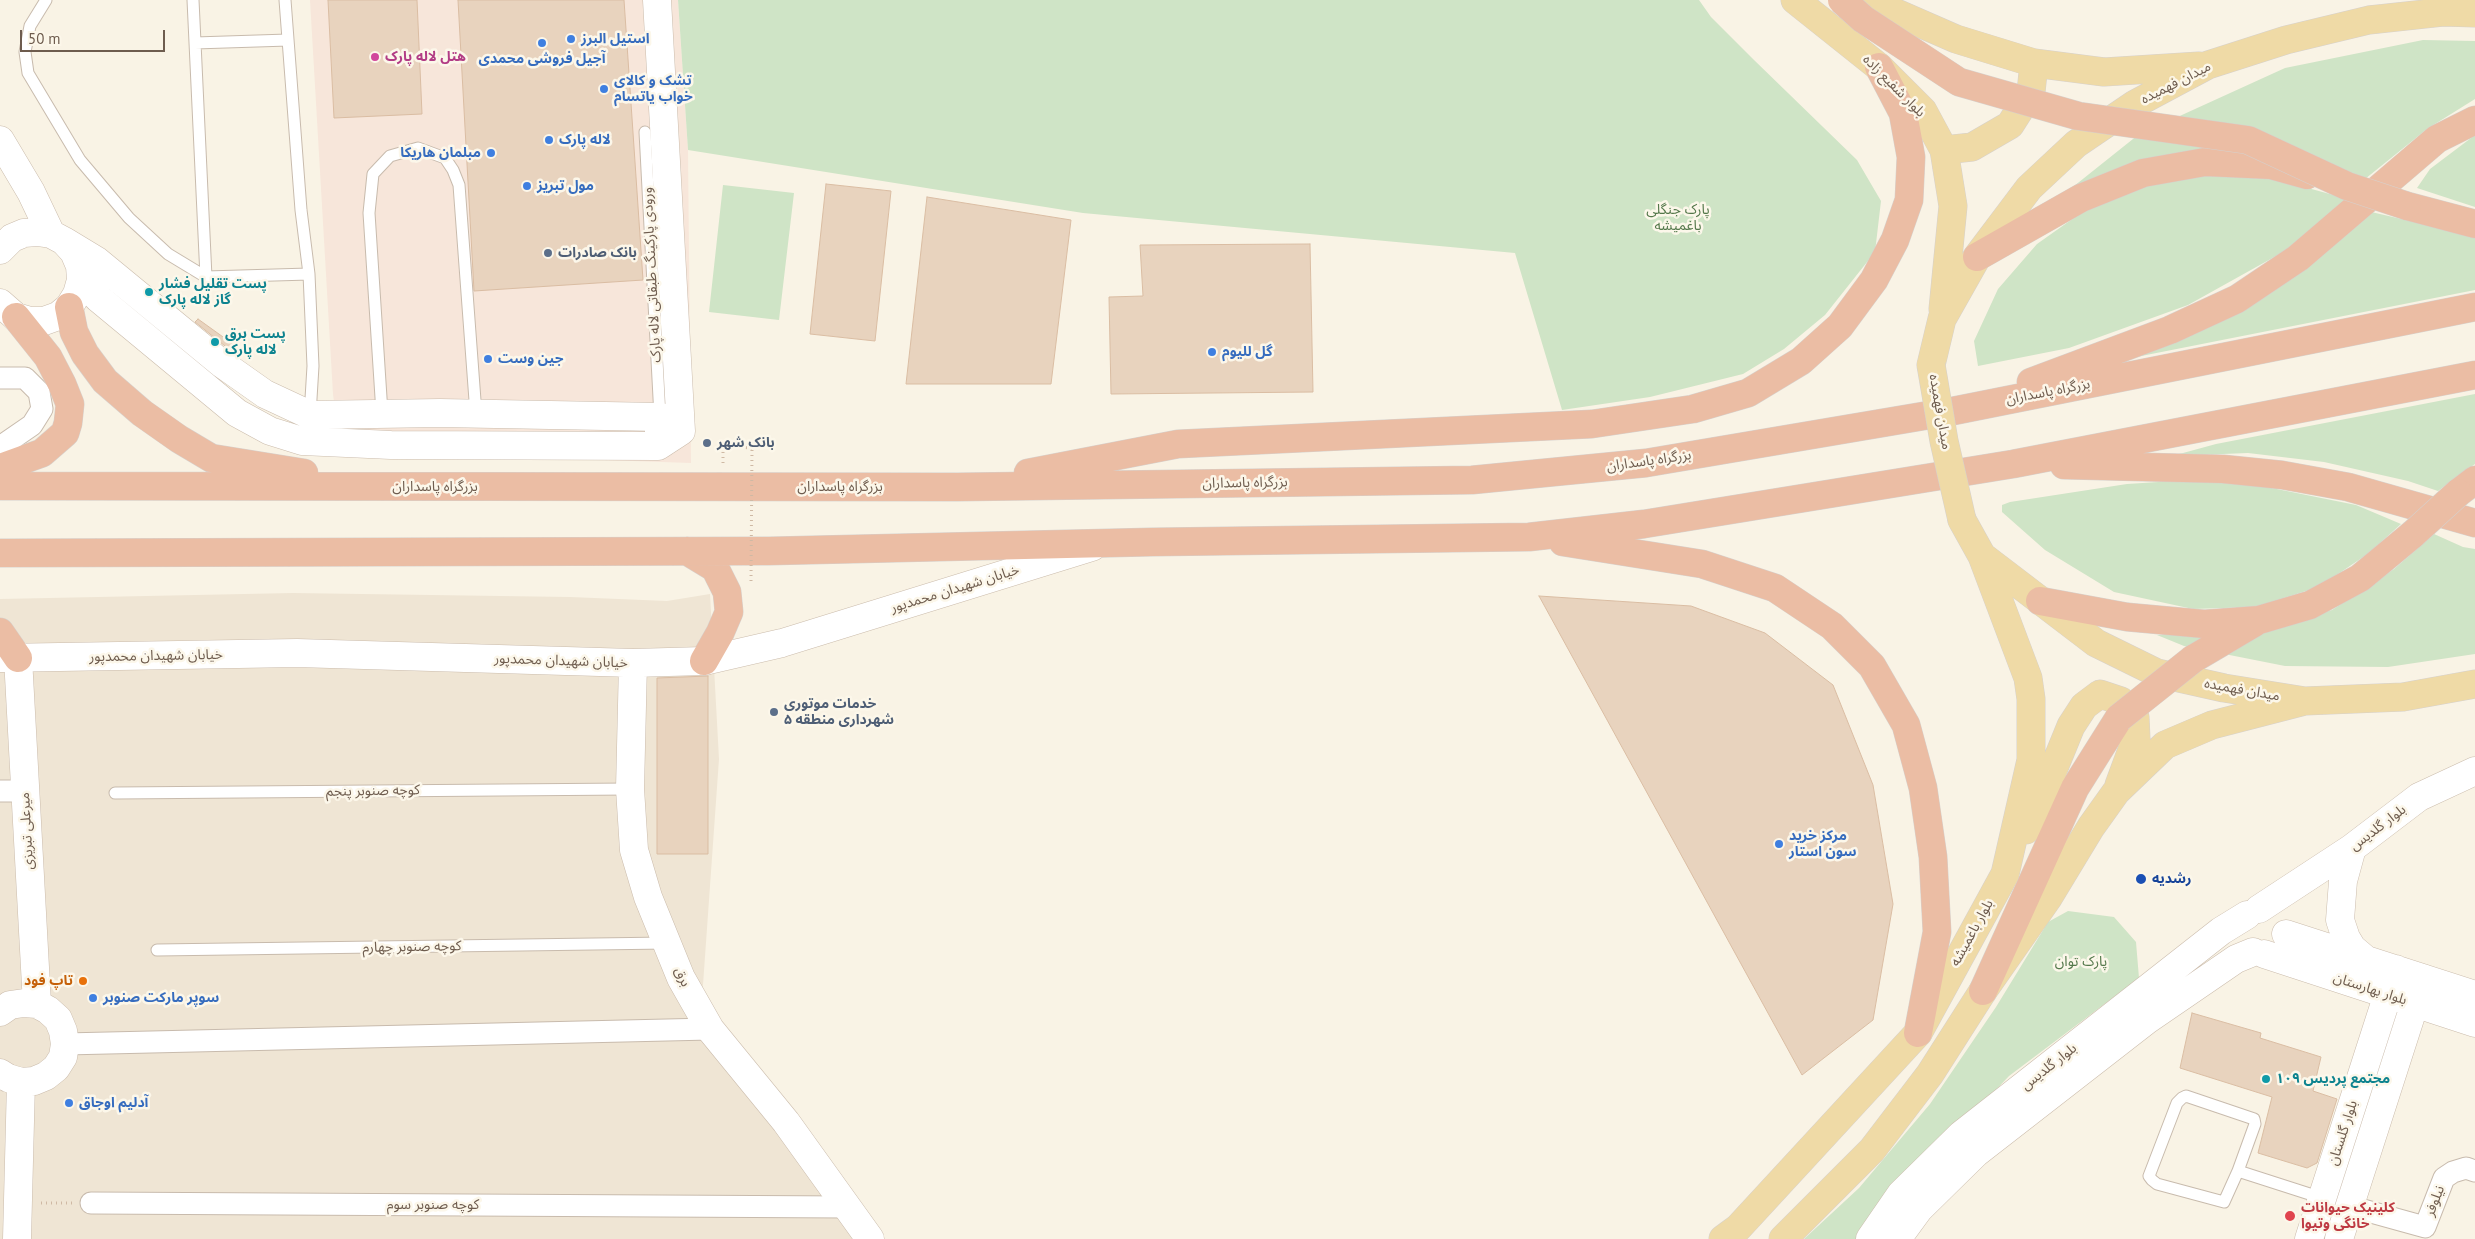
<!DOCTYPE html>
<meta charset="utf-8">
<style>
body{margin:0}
#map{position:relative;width:2475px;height:1239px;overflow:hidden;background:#f9f3e5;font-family:"PT Sans",sans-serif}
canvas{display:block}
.scale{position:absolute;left:20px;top:30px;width:145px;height:22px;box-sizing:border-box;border:2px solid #6e5c4e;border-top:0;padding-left:6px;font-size:15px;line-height:18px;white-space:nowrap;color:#6e5c4e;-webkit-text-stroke:4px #fcf7ea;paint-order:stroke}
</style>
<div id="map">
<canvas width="2475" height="1239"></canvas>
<div class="scale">50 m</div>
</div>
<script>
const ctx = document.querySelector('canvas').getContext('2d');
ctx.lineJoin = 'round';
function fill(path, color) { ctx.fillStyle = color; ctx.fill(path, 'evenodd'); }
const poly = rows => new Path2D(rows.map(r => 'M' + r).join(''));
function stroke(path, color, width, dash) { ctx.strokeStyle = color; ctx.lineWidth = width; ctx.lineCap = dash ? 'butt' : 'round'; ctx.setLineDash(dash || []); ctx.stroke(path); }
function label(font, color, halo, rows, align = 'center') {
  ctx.font = font + ' "PT Sans","Noto Sans Arabic",sans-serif'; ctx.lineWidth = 5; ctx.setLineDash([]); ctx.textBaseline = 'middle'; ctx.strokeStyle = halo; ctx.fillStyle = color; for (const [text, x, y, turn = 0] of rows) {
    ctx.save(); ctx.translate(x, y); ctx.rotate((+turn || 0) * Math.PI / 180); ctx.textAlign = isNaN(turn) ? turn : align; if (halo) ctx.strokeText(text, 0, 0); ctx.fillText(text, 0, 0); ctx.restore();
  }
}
fill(poly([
 [293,593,570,597,667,601,710,594,719,759,701,1013,780,1097,884,1239,0,1239,0,599]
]), '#efe5d4');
fill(poly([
 [310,0,678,0,688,150,691,463,340,451,333,394]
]), '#f7e6da');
fill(poly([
 [678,0,1699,0,1711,17,1753,59,1857,160,1881,201,1875,252,1825,315,1784,349,1743,374,1650,397,1562,410,1515,253,1083,213,688,150],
 [2423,40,2475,41,2475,99,2427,129,2365,179,2276,154,2049,206,2138,135,2285,68],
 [2475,135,2475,207,2417,188,2430,169],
 [2191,175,2275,179,2348,199,2285,251,2188,305,2069,348,1978,366,1974,341,1998,289,2037,244,2078,215,2125,190],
 [723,185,794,193,779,320,709,312],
 [2367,211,2475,236,2475,290,2121,360],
 [2475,394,2475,464,2438,491,2408,481,2324,462,2248,453,2172,456,2216,444],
 [2174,481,2247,483,2356,505,2401,524,2369,553,2319,587,2255,607,2193,609,2114,592,2045,550,2002,512,2002,505,2010,502,2127,484],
 [2434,534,2463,547,2475,549,2475,654,2388,667,2285,666,2184,646,2157,635,2259,631,2332,610,2394,569],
 [2068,911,2114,917,2136,942,2139,978,2009,1076,1876,1217,1863,1239,1804,1239,1859,1188,1930,1104,1996,1007,2048,922]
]), '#cfe4c6');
const building = poly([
 [328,0,417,0,422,114,334,118,328,0],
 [458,0,624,0,643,280,474,291,458,0],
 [826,184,891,191,875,341,810,334,826,184],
 [927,197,1071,220,1051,384,906,384,927,197],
 [1310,244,1313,392,1111,394,1109,297,1143,296,1140,245,1310,244],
 [198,319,244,352,240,358,195,322,198,319],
 [1539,596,1691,606,1765,633,1833,685,1873,785,1893,904,1873,1020,1802,1075,1539,596],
 [708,676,708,854,657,854,657,678,708,676],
 [2192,1013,2261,1033,2260,1038,2321,1057,2313,1091,2337,1099,2317,1163,2307,1168,2258,1153,2272,1097,2180,1068,2192,1013]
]);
fill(building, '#e8d3be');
stroke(building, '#dabda3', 1);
const lane = poly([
 [46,0,30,26,25,52,28,73,80,160,129,218,168,254,206,277],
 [193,0,206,277,309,274],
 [285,0,301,210,309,274,313,366,310,415],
 [195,43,288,40],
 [645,132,660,417],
 [382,413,369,213,373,174,390,156,418,148,445,158,453,170,459,185,476,414],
 [115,793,630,789],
 [157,950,667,943],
 [2238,1171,2224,1202,2157,1184,2152,1180,2149,1176,2177,1103,2182,1098,2186,1096,2254,1119,2255,1124,2238,1171,2322,1198]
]);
const street = poly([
 [0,378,25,378,39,392,42,409,32,425,0,447],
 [0,791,25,791],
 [65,1044,710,1029],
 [91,1203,848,1207],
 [2349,1206,2425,1227,2444,1178,2453,1172,2466,1168,2475,1171]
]);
const secondary = poly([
 [0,140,31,192,51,234],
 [64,241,97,261,221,363,265,394,310,415,440,413,660,417,658,446],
 [0,250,12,238,24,233,37,232,51,234,64,241,74,252,80,266,81,280,77,294,69,307,58,316,44,321,30,321,16,317,0,303],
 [81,280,98,298,237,413,270,431,302,441,391,445,658,446,681,431,657,0],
 [0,658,297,653,633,663,704,661,782,643,1092,547],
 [18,658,37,1004],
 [633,663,630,789,634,850,648,897,681,978,710,1029,786,1122,870,1239],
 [2352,848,2343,881,2340,920,2346,938,2352,948,2365,959],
 [2259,909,2352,848,2419,797,2475,771],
 [2286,934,2475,995],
 [2264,954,2475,1023],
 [0,1012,10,1005,24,1003,37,1004,48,1010,58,1019,63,1031,65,1044,63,1057,56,1068,46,1076,34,1081,21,1082,8,1078,0,1073],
 [17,1239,21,1082],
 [1870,1239,1901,1194,1961,1135,2221,931,2247,915],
 [1897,1239,1919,1209,1976,1153,2147,1020,2236,959,2253,952],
 [2309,1239,2396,969],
 [2339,1239,2423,978]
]);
const primary = poly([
 [1795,0,1879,67,1923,111,1944,150,1953,206,1943,309],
 [1876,0,1894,12,1956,39,2034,63,2104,72,2199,66],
 [1944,150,1972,147,2010,125,2031,92,2034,63],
 [1931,365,1942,319,1977,257,2029,188,2076,144,2135,104,2208,65,2286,40,2369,20,2443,12,2475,13],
 [1962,520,1982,556,2096,643,2157,673,2224,688,2305,701,2403,697,2475,684],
 [2026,830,2040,802,2071,726,2084,706,2100,694,2121,701,2135,717,2136,739,2119,785],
 [1723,1239,1738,1228,1918,1033,2005,874,2031,760,2031,699,2028,678,1982,556],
 [1783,1239,1872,1150,1930,1074,1983,991,2048,898,2091,827,2116,792,2165,745,2212,725,2305,701]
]);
const highway = poly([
 [2407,206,2475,224],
 [1977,257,2081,198,2143,173,2205,162,2271,165,2307,175],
 [69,307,74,332,85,354,105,381,142,413,179,439,211,458,304,473],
 [2031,382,2170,330,2237,299,2298,258,2437,139,2475,120],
 [2064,465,2223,469,2282,475,2348,487,2475,523],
 [0,468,42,453,65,433,68,423,70,404,62,384,48,357,16,317],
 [1028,473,1178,444,1592,424,1693,409,1748,393,1801,361,1840,326,1874,280,1895,240,1909,200,1911,157,1903,113,1879,67],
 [0,486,957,487,1472,480,1646,463,1953,411,2475,307],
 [2458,493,2475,480],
 [1563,542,1702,564,1775,588,1832,626,1872,666,1906,725,1923,788,1933,857,1937,932,1918,1033],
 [687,551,715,568,727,592,729,612,720,633,704,661],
 [0,553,769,551,1152,542,1529,537,1644,524,2013,464,2475,375],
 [2040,601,2127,617,2204,624,2259,620,2310,605,2360,578,2413,534],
 [0,632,18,658],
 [2193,659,2254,623],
 [1983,991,2075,788,2119,718]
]);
stroke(lane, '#c8bbad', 13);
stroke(street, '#c8bbad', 23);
stroke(secondary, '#cbbcac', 29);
stroke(primary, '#d6d1cd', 29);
stroke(highway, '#d6d1cd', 29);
stroke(poly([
 [723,463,723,446,752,448],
 [41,1203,72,1203]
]), '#cfb9a4', 3, [1, 4]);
stroke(lane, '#fff', 11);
stroke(street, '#fff', 21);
stroke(secondary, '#fff', 28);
stroke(primary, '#efdaa6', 28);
stroke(highway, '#ebbda4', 28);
const primaryBridge = poly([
 [1931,365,1944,441,1962,520]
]);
const highwayBridge = poly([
 [1842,0,1863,19,1959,82,2078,116,2248,140,2347,186,2407,206],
 [2413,534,2458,493],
 [2119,718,2193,659]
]);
stroke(primaryBridge, '#d6d1cd', 29, []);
stroke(highwayBridge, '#d6d1cd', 29, []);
stroke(poly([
 [751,581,752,448]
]), '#cfb9a4', 3, [1, 4]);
stroke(primaryBridge, '#efdaa6', 28);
stroke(highwayBridge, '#ebbda4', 28);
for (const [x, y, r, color] of [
 [571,39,5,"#3f7fe0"],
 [542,43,5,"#3f7fe0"],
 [375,57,5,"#d1479c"],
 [604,89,5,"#3f7fe0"],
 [549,140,5,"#3f7fe0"],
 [491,153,5,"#3f7fe0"],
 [527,186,5,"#3f7fe0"],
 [548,253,5,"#5c6f8a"],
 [149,292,5,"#0f9aa8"],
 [215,342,5,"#0f9aa8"],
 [1212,352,5,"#3f7fe0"],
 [488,359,5,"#3f7fe0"],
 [707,443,5,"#5c6f8a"],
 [774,712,5,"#5c6f8a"],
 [1779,844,5,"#3f7fe0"],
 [2141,879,6,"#1a4fb4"],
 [83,981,5,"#e8710a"],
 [93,998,5,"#3f7fe0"],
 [2266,1079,5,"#0f9aa8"],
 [69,1103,5,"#3f7fe0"],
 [2290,1216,6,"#e0444e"]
]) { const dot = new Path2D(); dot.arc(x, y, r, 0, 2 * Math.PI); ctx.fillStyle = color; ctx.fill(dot); stroke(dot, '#fcf7ea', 2); }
label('bold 14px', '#366cbe', '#fcf7ea', [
 ["استیل البرز",581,39],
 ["آجیل فروشی محمدی",542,59,"center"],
 ["تشک و کالای",614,81],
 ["خواب یاتسام",614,97],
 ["لاله پارک",559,140],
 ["مبلمان هاریکا",481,153,"right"],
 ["مول تبریز",537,186],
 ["گل للیوم",1222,352],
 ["جین وست",498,359],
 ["مرکز خرید",1789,836],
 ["سون استار",1789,852],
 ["سوپر مارکت صنوبر",103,998],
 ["آدلیم اوجاق",79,1103]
], 'left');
label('bold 14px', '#b23c85', '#fcf7ea', [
 ["هتل لاله پارک",385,57]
], 'left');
label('14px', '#6e5c4e', '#fcf7ea', [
 ["میدان فهمیده",2176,83,-27],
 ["بلوار شفیع زاده",1894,86,45],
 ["ورودی پارکینگ طبقاتی لاله پارک",652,275,-93],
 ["بزرگراه پاسداران",2048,392,-11],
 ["میدان فهمیده",1940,412,80],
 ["بزرگراه پاسداران",1649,461,-8],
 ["بزرگراه پاسداران",1245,483,-1],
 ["بزرگراه پاسداران",435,487],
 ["بزرگراه پاسداران",840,487],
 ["خیابان شهیدان محمدپور",955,589,-17],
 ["خیابان شهیدان محمدپور",156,656,-1],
 ["خیابان شهیدان محمدپور",561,661,2],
 ["میدان فهمیده",2242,690,10],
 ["کوچه صنوبر پنجم",373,791,-1],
 ["بلوار گلدیس",2378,828,-37],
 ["میرعلی تبریزی",27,831,-93],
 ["بلوار باغمیشه",1972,933,-61],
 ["کوچه صنوبر چهارم",412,947,-1],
 ["برق",682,977,64],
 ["بلوار بهارستان",2370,989,18],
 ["بلوار گلدیس",2049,1067,-38],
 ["بلوار گلستان",2343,1133,-72],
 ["نیلوفر",2435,1201,-69],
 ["کوچه صنوبر سوم",433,1205]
]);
label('14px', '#54784b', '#fcf7ea', [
 ["پارک جنگلی",1678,210],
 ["باغمیشه",1678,226],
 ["پارک توان",2081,962]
]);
label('bold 14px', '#4e5e75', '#fcf7ea', [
 ["بانک صادرات",558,253],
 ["بانک شهر",717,443],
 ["خدمات موتوری",784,704],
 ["شهرداری منطقه ۵",784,720]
], 'left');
label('bold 14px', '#0d838f', '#fcf7ea', [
 ["پست تقلیل فشار",159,284],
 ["گاز لاله پارک",159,300],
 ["پست برق",225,334],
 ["لاله پارک",225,350],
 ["مجتمع پردیس ۱۰۹",2276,1079]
], 'left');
label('bold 14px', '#164399', '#fcf7ea', [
 ["رشدیه",2152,879]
], 'left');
label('bold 14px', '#c56008', '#fcf7ea', [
 ["تاپ فود",73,981]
], 'right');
label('bold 14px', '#be3a42', '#fcf7ea', [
 ["کلینیک حیوانات",2301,1208],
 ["خانگی وتیوا",2301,1224]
], 'left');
</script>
